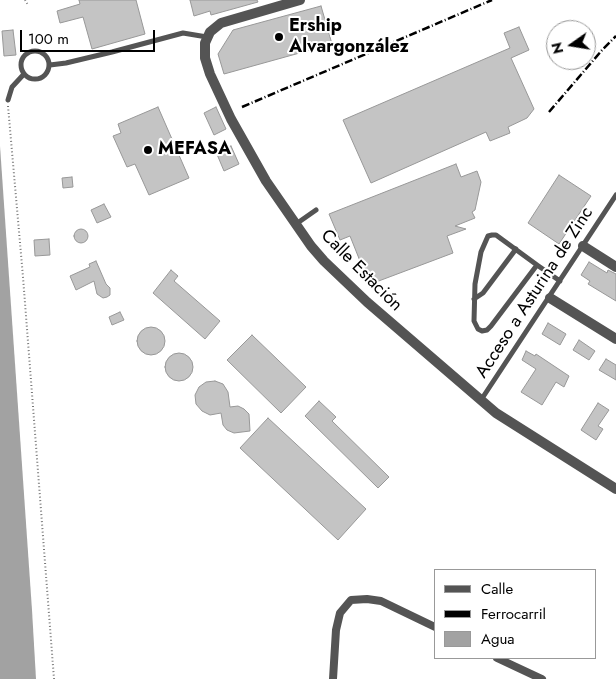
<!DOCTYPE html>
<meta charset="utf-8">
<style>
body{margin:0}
#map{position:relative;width:616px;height:679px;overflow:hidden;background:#fff;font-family:Jost,sans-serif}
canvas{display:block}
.legend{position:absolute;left:434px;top:569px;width:162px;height:90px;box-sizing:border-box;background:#fff;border:1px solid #999;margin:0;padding:6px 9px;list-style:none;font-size:15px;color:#000}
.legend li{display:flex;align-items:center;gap:10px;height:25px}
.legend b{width:25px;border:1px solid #999}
.north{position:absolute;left:546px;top:20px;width:50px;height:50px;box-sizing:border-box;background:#fff;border:1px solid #999;border-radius:50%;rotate:257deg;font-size:14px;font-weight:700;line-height:20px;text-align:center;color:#000}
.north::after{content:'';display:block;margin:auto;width:18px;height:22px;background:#000;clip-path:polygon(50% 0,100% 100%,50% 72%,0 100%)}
.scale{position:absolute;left:20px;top:30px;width:135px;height:22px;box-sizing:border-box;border:2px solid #000;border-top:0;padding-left:6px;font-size:15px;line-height:18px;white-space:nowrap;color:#000;-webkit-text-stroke:4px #fff;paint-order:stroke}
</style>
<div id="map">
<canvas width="616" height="679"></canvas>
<ul class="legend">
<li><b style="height:6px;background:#545454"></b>Calle</li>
<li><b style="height:6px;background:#000"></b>Ferrocarril</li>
<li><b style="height:14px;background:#a2a2a2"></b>Agua</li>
</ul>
<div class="north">N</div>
<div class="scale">100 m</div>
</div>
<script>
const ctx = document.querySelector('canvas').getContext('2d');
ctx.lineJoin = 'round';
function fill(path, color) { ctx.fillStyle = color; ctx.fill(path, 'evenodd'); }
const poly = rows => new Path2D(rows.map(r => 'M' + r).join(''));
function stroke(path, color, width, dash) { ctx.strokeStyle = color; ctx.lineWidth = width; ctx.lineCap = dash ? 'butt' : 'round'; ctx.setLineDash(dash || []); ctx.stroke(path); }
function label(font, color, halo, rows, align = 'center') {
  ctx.font = font + ' Jost,sans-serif'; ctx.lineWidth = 4; ctx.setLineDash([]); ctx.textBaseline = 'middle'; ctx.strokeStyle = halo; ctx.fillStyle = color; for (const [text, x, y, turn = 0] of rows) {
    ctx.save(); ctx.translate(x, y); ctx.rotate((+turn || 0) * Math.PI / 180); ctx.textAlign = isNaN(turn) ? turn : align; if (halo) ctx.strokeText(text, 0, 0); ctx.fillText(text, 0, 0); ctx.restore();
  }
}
fill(poly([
 [0,146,32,610,36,679,0,679]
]), '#a2a2a2');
const building = poly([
 [79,0,136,0,145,34,92,49,83,17,60,23,57,11,80,4,79,0],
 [190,0,257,0,258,2,211,15,210,11,194,16,190,0],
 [321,6,332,44,224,74,218,54,233,30,321,6],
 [519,27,529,50,511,58,534,109,527,118,508,127,510,133,490,141,486,132,371,183,343,120,510,48,504,33,519,27],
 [13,30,16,55,4,56,2,31,13,30],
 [158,107,189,178,149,195,135,164,127,167,113,136,121,133,118,124,158,107],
 [216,107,226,129,214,135,204,113,216,107],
 [231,146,239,164,224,171,216,152,231,146],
 [456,164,461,177,477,171,481,182,475,210,472,212,475,218,455,226,466,229,447,236,453,253,376,282,360,261,350,236,340,240,329,214,456,164],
 [559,175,591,196,559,244,528,223,559,175],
 [72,177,73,187,63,188,62,178,72,177],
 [104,204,111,217,97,223,91,210,104,204],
 '74 236a7 7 0 1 1 14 0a7 7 0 1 1-14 0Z',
 [49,239,50,255,35,256,34,240,49,239],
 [96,261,106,284,110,288,110,295,107,297,103,298,97,294,94,281,76,290,70,276,90,267,89,264,96,261],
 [589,262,607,273,608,270,616,274,616,301,588,284,590,281,581,275,589,262],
 [171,270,178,276,174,281,220,321,205,339,153,293,171,270],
 [120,312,124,320,112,325,109,317,120,312],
 [548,323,566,334,560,345,542,334,548,323],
 '137 341a14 14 0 1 1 28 0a14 14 0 1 1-28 0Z',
 [252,335,306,387,281,413,227,360,252,335],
 [579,340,595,351,589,360,573,350,579,340],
 [526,351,535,356,536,354,569,376,564,387,556,382,542,405,521,392,536,369,522,360,526,351],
 '165 367a14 14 0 1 1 28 0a14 14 0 1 1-28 0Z',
 [606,359,616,365,616,380,599,370,606,359],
 [215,381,223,384,228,392,230,407,238,406,244,409,249,414,250,431,234,433,227,430,223,425,221,413,210,415,202,411,196,404,195,395,199,387,206,382,215,381],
 [319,401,336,417,332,421,389,477,378,488,305,416,319,401],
 [598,403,609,410,598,426,603,429,596,440,581,430,598,403],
 [268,418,366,509,338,540,240,448,268,418]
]);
fill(building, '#c4c4c4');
stroke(building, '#989898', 1);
stroke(poly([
 [25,0,28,5],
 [8,106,23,277,54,679]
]), '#767676', 2, [1, 2.5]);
stroke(poly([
 '21 65a14 14 0 1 1 28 0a14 14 0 1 1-28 0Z',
 [50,65,66,63,112,52,183,33,207,37],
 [8,100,12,87,24,74],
 [296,224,316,210],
 [492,235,496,235,537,265,491,326,487,330,482,331,478,329,474,321,475,284,481,252,488,236,492,235],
 [537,265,560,281],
 [474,299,483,293,516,249],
 [481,400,616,195]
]), '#545454', 5);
stroke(poly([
 [497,658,542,679],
 [333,679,336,630,340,613,351,600,367,599,381,601,435,627]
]), '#545454', 8);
stroke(poly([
 [300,0,221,23,210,32,205,43,205,58,210,74,231,119,266,181,311,246,324,261,367,302,496,413,616,489],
 [583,246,616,267],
 [550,298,616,339]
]), '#545454', 10);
stroke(poly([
 [242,107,492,0],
 [549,112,603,49,616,36]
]), '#000', 2.5, [8, 2.5, 1, 2.5]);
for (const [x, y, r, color] of [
 [279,37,5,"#000"],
 [148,150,5,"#000"]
]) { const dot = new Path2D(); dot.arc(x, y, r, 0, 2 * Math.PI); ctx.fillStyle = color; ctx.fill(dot); stroke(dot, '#fff', 2); }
label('bold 18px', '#000', '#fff', [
 ["Ership",289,27],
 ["Alvargonzález",289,48],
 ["MEFASA",158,150]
], 'left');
label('18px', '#000', '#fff', [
 ["Calle Estación",361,271,45],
 ["Acceso a Asturina de Zinc",535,293,-57]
]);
</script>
